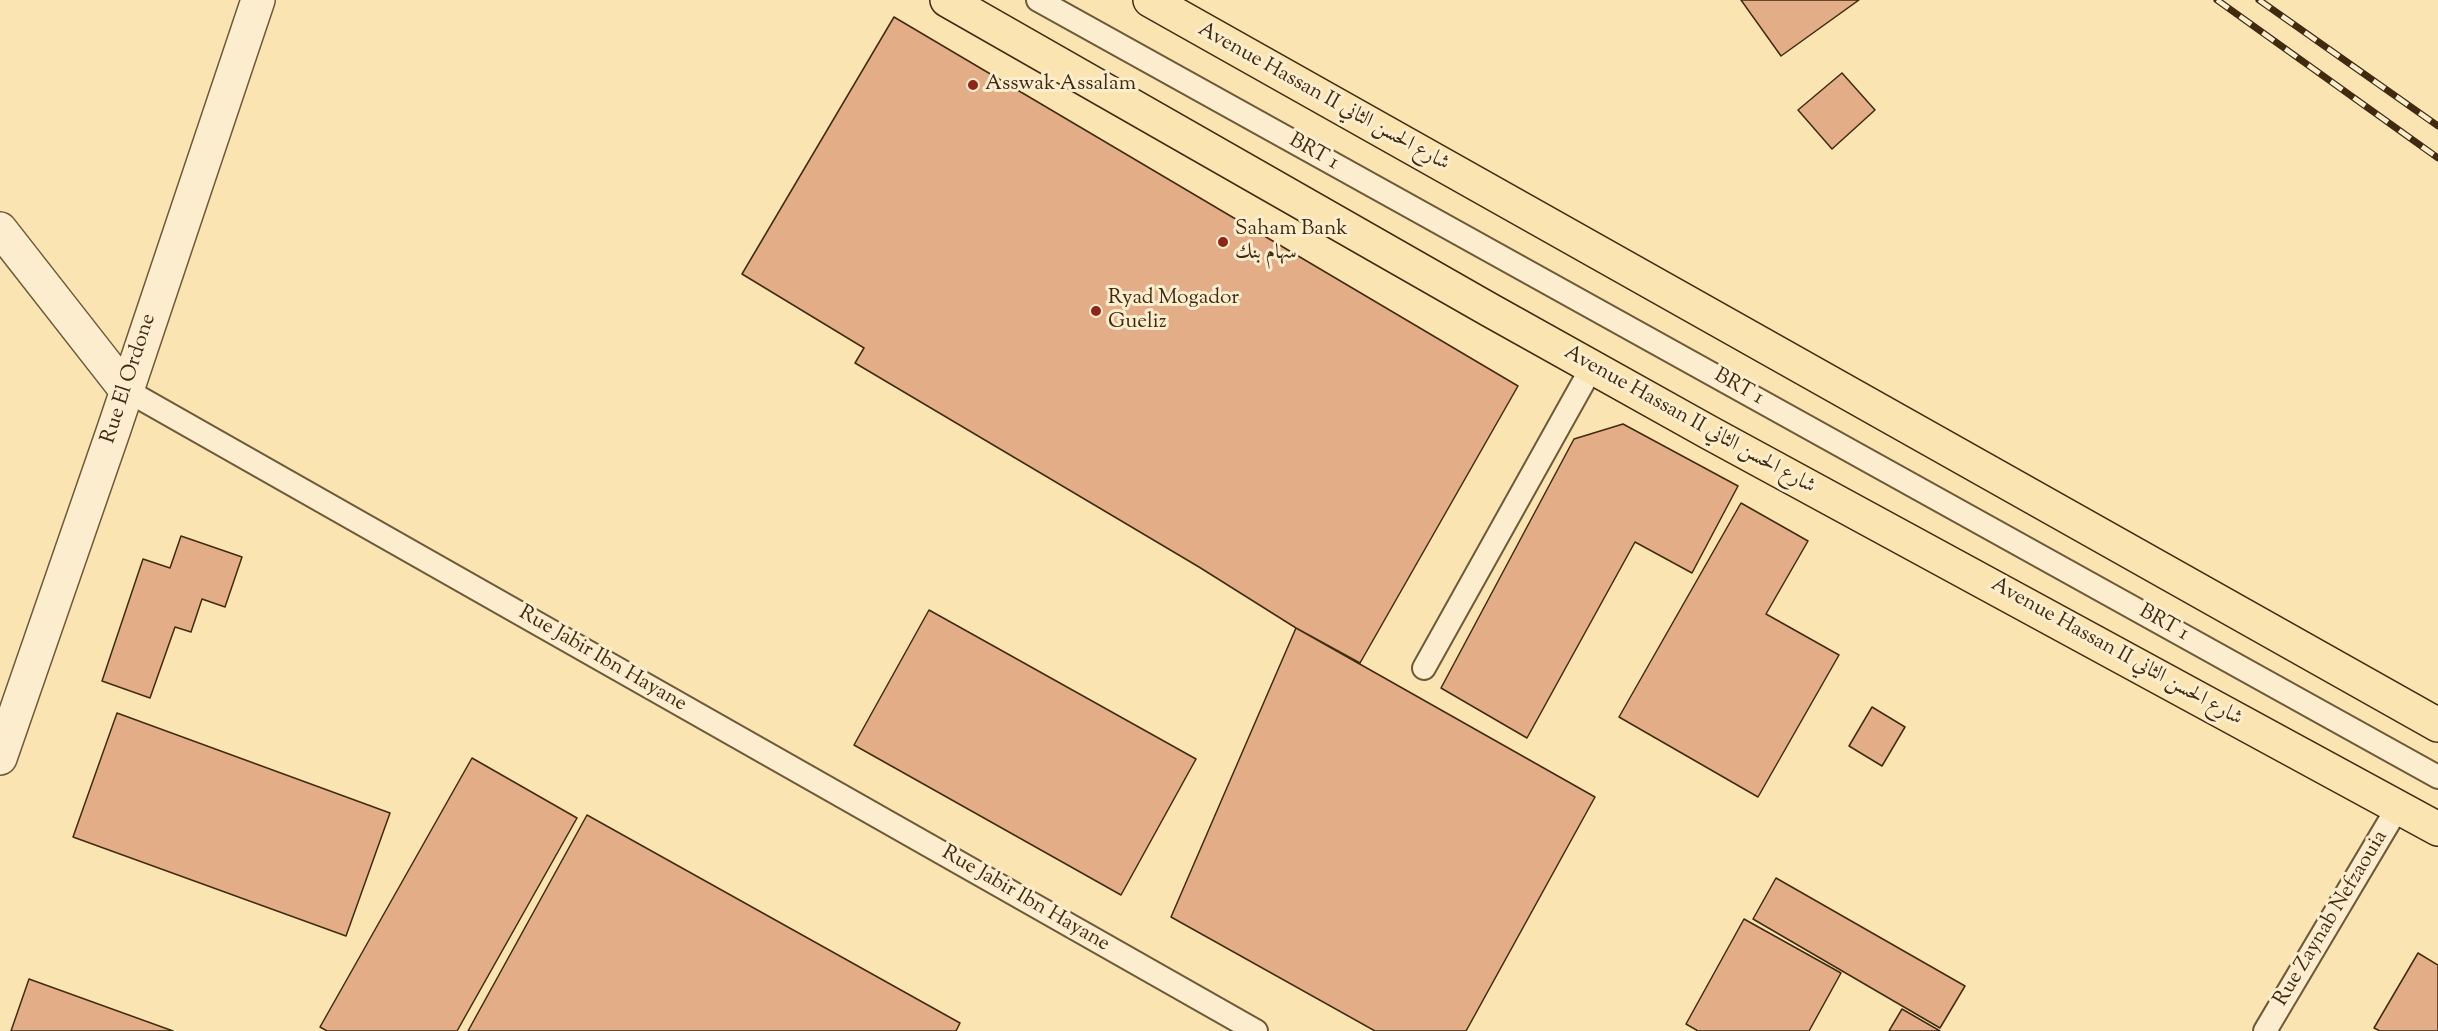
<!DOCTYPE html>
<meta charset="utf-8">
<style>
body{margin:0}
canvas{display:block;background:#f9e4b2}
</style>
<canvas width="2438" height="1031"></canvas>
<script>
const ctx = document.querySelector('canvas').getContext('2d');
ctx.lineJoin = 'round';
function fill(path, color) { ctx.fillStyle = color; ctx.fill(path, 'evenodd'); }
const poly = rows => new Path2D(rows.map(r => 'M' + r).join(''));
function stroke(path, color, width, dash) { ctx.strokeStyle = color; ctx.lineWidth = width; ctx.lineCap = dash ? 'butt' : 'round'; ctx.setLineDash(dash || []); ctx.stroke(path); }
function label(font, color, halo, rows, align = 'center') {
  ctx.font = font + ' "Sorts Mill Goudy",Amiri,serif'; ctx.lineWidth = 6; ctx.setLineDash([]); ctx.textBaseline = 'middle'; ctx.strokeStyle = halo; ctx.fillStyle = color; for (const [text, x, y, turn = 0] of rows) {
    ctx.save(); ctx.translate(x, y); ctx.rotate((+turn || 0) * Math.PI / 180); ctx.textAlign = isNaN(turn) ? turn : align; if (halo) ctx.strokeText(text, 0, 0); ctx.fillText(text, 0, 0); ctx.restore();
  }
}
const building = poly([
 [1741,0,1859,0,1781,56,1741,0],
 [894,17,1518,386,1360,663,1296,628,1199,567,855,363,864,348,742,274,894,17],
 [1842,73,1875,110,1832,149,1798,110,1842,73],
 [1623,424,1738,486,1692,573,1635,542,1527,738,1441,688,1574,439,1623,424],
 [1741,503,1808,541,1766,614,1839,655,1758,797,1619,717,1741,503],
 [181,536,242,557,225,607,202,599,191,632,175,627,150,698,102,681,143,559,170,568,181,536],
 [929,610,1196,759,1121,895,854,745,929,610],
 [1296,628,1595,797,1466,1031,1375,1031,1171,917,1296,628],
 [1872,707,1905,727,1882,766,1849,746,1872,707],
 [117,713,390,813,346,936,73,837,117,713],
 [472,758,577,818,457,1031,327,1031,320,1027,472,758],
 [587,815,960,1023,956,1031,468,1031,587,815],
 [1776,878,1965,986,1940,1028,1753,919,1776,878],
 [1744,919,1841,973,1809,1031,1698,1031,1686,1024,1744,919],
 [2418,953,2438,965,2438,1031,2380,1031,2374,1028,2418,953],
 [29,979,173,1031,11,1031,29,979],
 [1902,1009,1940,1031,1889,1031,1902,1009]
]);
fill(building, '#e3ad87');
stroke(building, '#402b11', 1.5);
const service = poly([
 [1038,0,2438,777],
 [126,390,1256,1031],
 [1424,668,1592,367],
 [2265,1031,2398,807]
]);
const minor = poly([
 [0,229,126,390]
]);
const tertiary = poly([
 [0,758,114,429,258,0]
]);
const primary = poly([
 [947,0,1488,309,1710,433,2438,829],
 [1150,0,2438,725]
]);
stroke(service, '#6e5939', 26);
stroke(minor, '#6e5939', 36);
stroke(tertiary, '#6e5939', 36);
stroke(primary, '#402b11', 36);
stroke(service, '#fbedcd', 22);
stroke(minor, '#fbedcd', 33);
stroke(tertiary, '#fbedcd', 33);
stroke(primary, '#f9e4b2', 33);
const rail = poly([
 [2217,0,2438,158],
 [2259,0,2438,126]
]);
stroke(rail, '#402b11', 7);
stroke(rail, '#fbedcd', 4.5, [14]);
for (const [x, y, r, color] of [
 [973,85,6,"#8f2418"],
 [1223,242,6,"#8f2418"],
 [1096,311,6,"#8f2418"]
]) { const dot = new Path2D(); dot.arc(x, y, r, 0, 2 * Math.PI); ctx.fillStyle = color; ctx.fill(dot); stroke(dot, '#fbedcd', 2); }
label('21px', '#402b11', '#fbedcd', [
 ["Asswak Assalam",985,85],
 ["Saham Bank",1235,230],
 ["سهام بنك",1235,254],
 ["Ryad Mogador",1108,299],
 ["Gueliz",1108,323]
], 'left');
label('21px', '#402b11', '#fbedcd', [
 ["Avenue Hassan II شارع الحسن الثاني",1323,98,29],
 ["BRT 1",1313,153,29],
 ["Rue El Ordone",130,379,-72],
 ["BRT 1",1738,388,29],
 ["Avenue Hassan II شارع الحسن الثاني",1689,421,29],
 ["BRT 1",2163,624,29],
 ["Avenue Hassan II شارع الحسن الثاني",2116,653,29],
 ["Rue Jabir Ibn Hayane",602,660,30],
 ["Rue Jabir Ibn Hayane",1025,900,30],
 ["Rue Zaynab Nefzaouia",2332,919,-59]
]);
</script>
